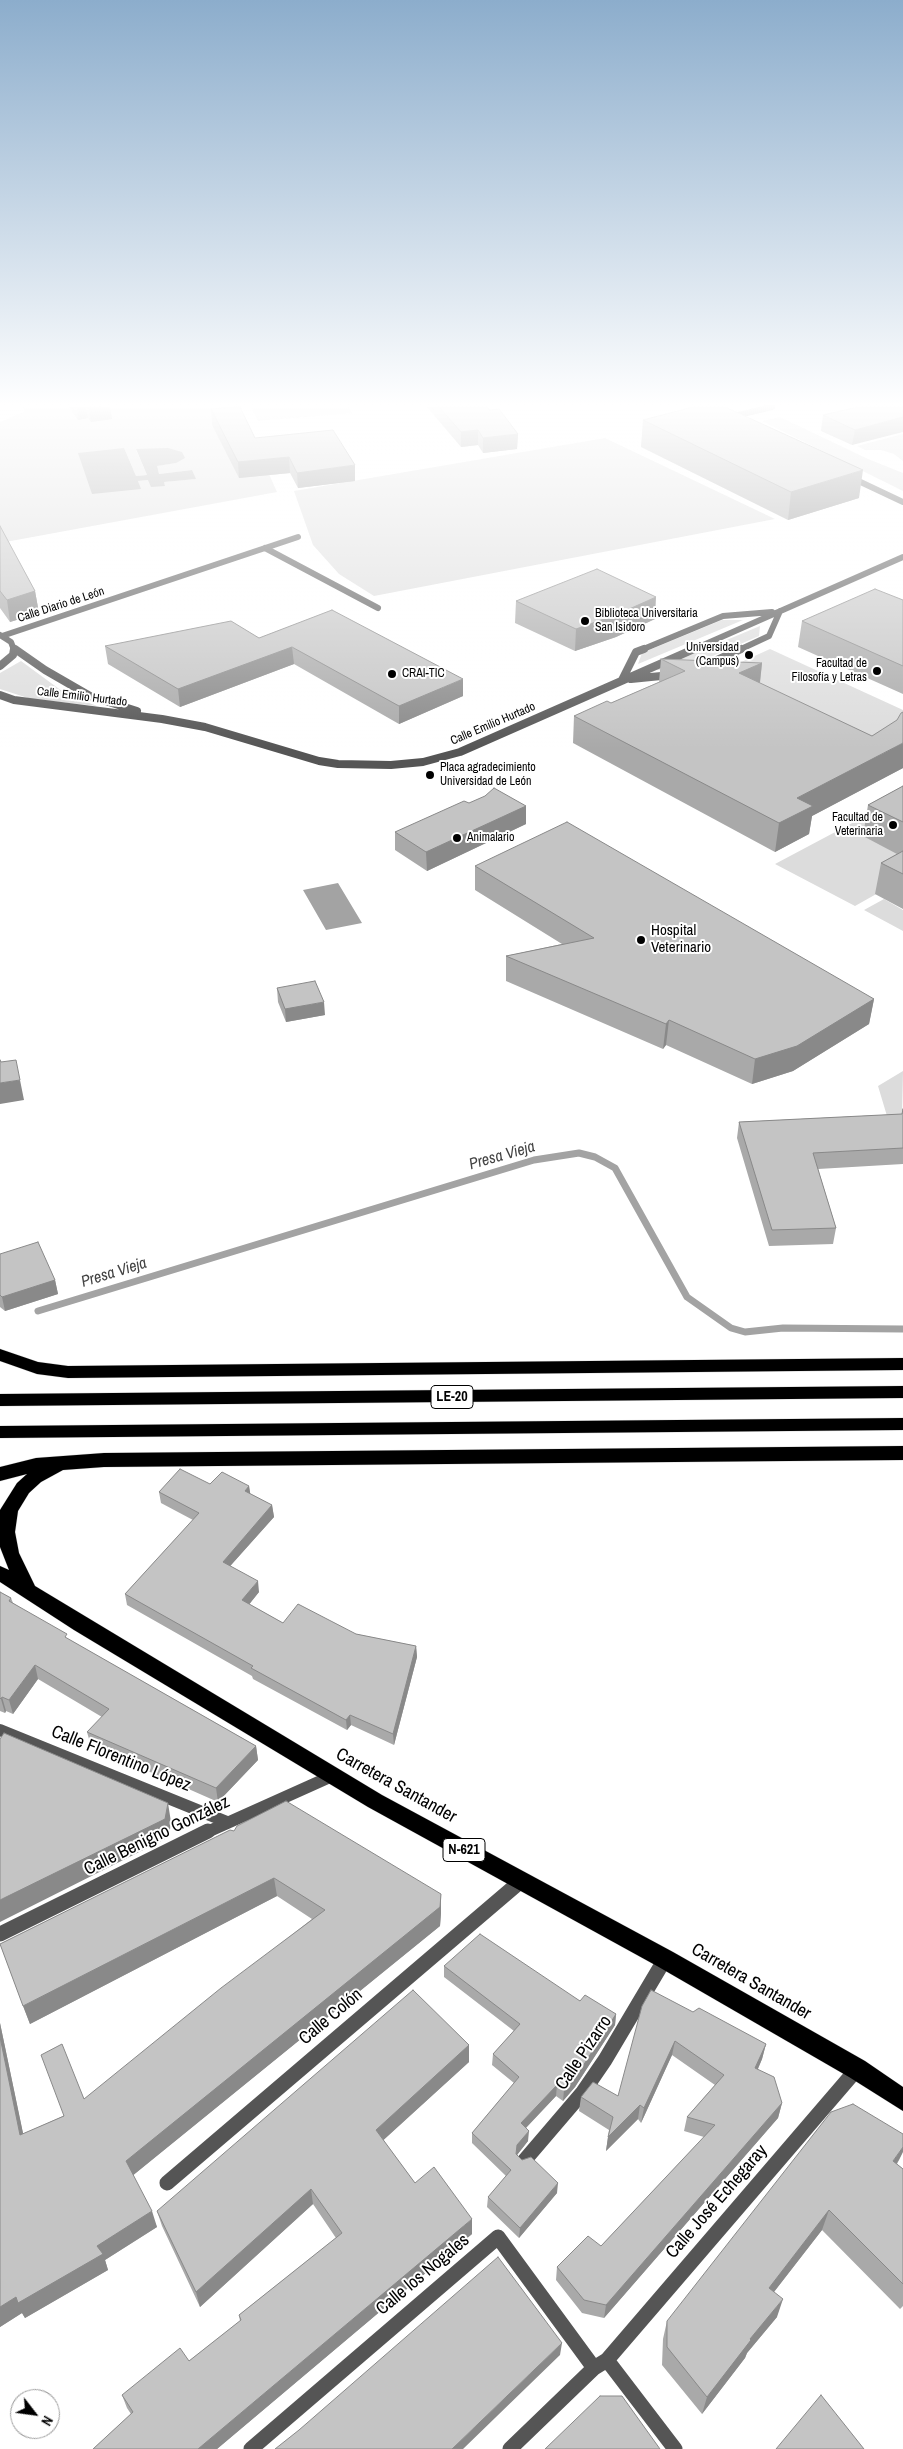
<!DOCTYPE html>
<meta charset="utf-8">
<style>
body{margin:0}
#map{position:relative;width:903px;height:2449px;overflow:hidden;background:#fff;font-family:"Archivo Narrow",sans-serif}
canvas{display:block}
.north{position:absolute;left:10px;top:2389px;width:50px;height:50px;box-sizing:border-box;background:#fff;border:1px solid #999;border-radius:50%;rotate:120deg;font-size:14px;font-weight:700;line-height:20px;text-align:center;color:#000}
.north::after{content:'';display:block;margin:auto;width:18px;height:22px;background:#000;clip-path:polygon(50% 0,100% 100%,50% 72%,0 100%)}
</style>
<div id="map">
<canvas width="903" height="2449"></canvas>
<div class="north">N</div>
</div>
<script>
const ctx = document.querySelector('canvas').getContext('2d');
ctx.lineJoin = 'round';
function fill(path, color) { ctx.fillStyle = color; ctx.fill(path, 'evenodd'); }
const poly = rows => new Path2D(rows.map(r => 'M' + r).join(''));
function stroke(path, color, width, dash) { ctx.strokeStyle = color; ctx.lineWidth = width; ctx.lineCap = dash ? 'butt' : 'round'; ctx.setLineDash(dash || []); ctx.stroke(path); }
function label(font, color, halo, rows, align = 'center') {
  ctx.font = font + ' "Archivo Narrow",sans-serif'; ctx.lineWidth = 4; ctx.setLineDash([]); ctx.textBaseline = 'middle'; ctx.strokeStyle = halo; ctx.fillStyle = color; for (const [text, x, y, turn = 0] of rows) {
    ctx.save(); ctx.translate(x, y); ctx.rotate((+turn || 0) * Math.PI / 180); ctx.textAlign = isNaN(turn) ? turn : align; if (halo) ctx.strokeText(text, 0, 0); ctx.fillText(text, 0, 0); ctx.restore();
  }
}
fill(poly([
 [23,407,239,407,277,492,0,543,0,422,24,412],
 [124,448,136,476,147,475,136,450,150,450,176,463,156,466,159,474,192,470,195,479,163,482,165,485,149,480,138,481,140,488],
 [251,407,348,407,352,413,258,421],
 [780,417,868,459,903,473,903,491,762,421],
 [903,434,903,461,894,454,881,450,865,450,857,446],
 [605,438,775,519,374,596,339,574,313,545,294,491],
 [722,620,743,620,638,664,642,653],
 [760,626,759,636,680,670,655,670],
 [770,649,903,710,903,737,892,748,717,673],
 [21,661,66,694,97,706,31,699,0,689,0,673],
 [903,796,903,879,855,906,775,864],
 [884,899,903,910,903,931,864,910],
 [903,1071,902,1115,887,1116,878,1086]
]), '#dcdcdc');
fill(poly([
 [124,448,136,476,147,475,136,449,168,448,182,452,185,458,176,463,157,466,159,474,192,470,196,479,164,482,165,486,151,487,148,480,138,481,141,489,92,494,78,453],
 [338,883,362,923,326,930,303,890]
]), '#a3a3a3');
stroke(poly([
 [38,1311,534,1160,579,1153,595,1157,615,1168,687,1297,731,1328,745,1332,783,1328,903,1329]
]), '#a3a3a3', 7);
const highway = poly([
 [0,1349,38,1362,68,1366,903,1358,903,1370,68,1378,37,1374,0,1361,0,1349],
 [903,1386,903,1398,0,1406,0,1394,903,1386],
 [903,1418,903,1430,0,1438,0,1426,903,1418],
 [903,1446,903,1460,104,1467,63,1470,41,1482,29,1493,18,1511,15,1532,19,1553,35,1586,382,1795,673,1952,865,2061,903,2087,903,2111,849,2077,657,1966,368,1807,74,1630,0,1582,0,1566,9,1570,0,1547,0,1510,17,1483,27,1474,0,1481,0,1467,36,1458,104,1453,903,1446]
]);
stroke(highway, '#dbdbdb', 1);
stroke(poly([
 [730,417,772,407],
 [850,477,903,502],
 [265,548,378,608],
 [0,635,11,642,14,650],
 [2,636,298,537],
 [14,648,17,650],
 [641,650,723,616,772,612],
 [692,650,903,557],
 [739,650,769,636,780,611]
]), '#555', 6);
stroke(poly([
 [15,649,45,670,90,696,137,711],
 [0,666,13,655,14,649],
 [702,667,741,649],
 [631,679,671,675],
 [622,680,636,652,644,649],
 [0,695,14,700,162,719,205,727,319,761,338,764,391,765,423,762,460,752,694,649]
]), '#555', 8);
stroke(poly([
 [0,1730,227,1822],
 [205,1833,332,1776]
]), '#555', 12);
stroke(poly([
 [0,1934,208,1831],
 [524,2161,583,2092,605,2060,665,1959],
 [167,2183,521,1881],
 [607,2360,675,2449],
 [251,2449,498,2237,594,2368],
 [510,2449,594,2368,607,2360,857,2069]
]), '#555', 15);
fill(highway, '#000');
fill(poly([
 [69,407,110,407,112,419,91,422,88,418,78,420],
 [427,407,487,407,489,410,518,434,517,449,483,453,478,445,461,447],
 [903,407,852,445,821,431,823,415],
 [211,409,255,438,355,481,298,488,290,473,239,478,212,425],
 [643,420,859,498,788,520,641,447],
 [0,526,35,591,39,613,10,622,0,608],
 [903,600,903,694,798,647,802,621],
 [516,601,655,619,616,637,575,651,515,623],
 [259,638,463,696,399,724,294,664,180,707,108,664,105,646],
 [661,659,762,663,760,683,903,768,812,816,809,834,775,852,573,743,574,716,611,703,659,682],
 [903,786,903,909,875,894,881,863,897,854,863,836,868,805],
 [469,803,526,806,526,824,427,871,395,850,395,832],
 [475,866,874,999,869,1024,793,1071,752,1084,666,1045,663,1049,506,981,506,956,562,944,475,890],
 [277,988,325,1015,286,1022,278,1002],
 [903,1109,903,1164,818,1169,836,1228,833,1244,769,1246,737,1138,739,1122,902,1114],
 [0,1254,55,1280,58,1294,5,1311,0,1307],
 [210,1484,249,1486,250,1494,272,1505,274,1517,230,1566,259,1592,249,1604,283,1623,356,1634,416,1646,417,1657,394,1745,351,1725,347,1730,253,1679,252,1676,127,1605,125,1594,193,1520,161,1503,159,1492],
 [0,1592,11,1598,13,1603,68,1639,256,1746,258,1760,218,1802,91,1746,87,1732,102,1717,38,1679,13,1714,6,1711,5,1713,0,1711],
 [234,1831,441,1894,441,1913,440,1926,133,2175,157,2227,105,2260,108,2270,25,2318,22,2313,0,2327,0,2023,23,2134,63,2116,312,1919,277,1896,30,2024,0,1944],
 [444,1966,580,2001,616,2014,615,2025,575,2087,563,2101,556,2096,526,2128,528,2141,517,2155,557,2193,519,2238,487,2207,488,2197,506,2176,472,2143,472,2133,514,2083,492,2065,493,2054,514,2031,444,1977],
 [693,2012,766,2044,762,2059,758,2069,782,2103,778,2118,604,2318,582,2313,556,2280,557,2267,601,2246,704,2137,684,2131,687,2117,715,2085,672,2055,641,2123,638,2119,606,2151,609,2130,579,2111,581,2097,618,2096],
 [469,2045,469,2062,383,2140,415,2183,472,2234,217,2449,93,2449,131,2414,127,2408,122,2395,189,2361,240,2321,239,2315,336,2238,313,2204,200,2307,162,2226,157,2211],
 [900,2158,897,2164,903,2169,903,2306,900,2309,822,2230,774,2292,777,2317,747,2353,745,2358,702,2414,662,2365,663,2339,667,2321]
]), '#a9a9a9');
fill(poly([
 [77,407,86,407,88,418,78,420],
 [101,407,110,407,112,419,91,422,89,408],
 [903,417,903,432,852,445,855,430],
 [478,430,478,445,461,447,461,432],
 [518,434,517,449,483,453,483,438],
 [289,457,290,473,239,478,238,462],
 [355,465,355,481,298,488,297,473],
 [863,470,859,498,788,520,791,492],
 [35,591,39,613,10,622,7,600],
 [656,597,655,619,616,637,575,651,576,629],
 [292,647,294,664,180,707,178,689],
 [762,663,759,690,739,673],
 [463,679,463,696,399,724,399,706],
 [903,743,903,768,812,816,809,834,775,852,779,823,797,798],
 [526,806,526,824,427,871,426,852],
 [874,999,869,1024,793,1071,752,1084,755,1059],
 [324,1002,325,1015,286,1022,285,1009],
 [669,1020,666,1045,663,1049,666,1024],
 [20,1080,24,1100,0,1104,0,1083],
 [55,1280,58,1294,5,1311,2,1297],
 [249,1486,251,1498,245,1491],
 [272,1505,274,1517,224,1573,223,1562],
 [258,1581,259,1592,244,1611,242,1600],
 [416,1646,417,1657,394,1745,393,1734],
 [35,1665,38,1679,13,1714,9,1700],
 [2,1697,6,1711,5,1713,1,1699],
 [350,1715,351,1725,347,1730,346,1720],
 [256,1746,258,1760,218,1802,216,1788],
 [168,1803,171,1822,169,1837,0,1922,0,1900],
 [274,1878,277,1896,30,2024,23,2006],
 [441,1894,441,1913,440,1926,131,2177,126,2161],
 [616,2014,615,2025,575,2087,563,2101,564,2090],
 [0,2023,27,2152,20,2135,0,2037],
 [675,2041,672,2055,641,2123,644,2108],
 [766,2044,762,2059,752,2082,755,2068],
 [469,2045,469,2062,377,2146,376,2130],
 [557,2085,556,2096,520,2134,521,2123],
 [782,2103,778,2118,604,2318,606,2305],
 [640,2105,638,2119,606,2151,608,2137],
 [529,2131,528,2141,517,2155,515,2165,517,2145],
 [903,2147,903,2152,900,2158,885,2181,893,2161],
 [558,2183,557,2193,519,2238,520,2228],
 [311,2189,313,2204,200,2307,196,2292],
 [829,2210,822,2230,763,2306,769,2288],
 [152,2211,157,2227,105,2260,108,2270,25,2318,22,2313,0,2327,0,2307],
 [472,2219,472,2234,217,2449,198,2449],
 [783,2299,777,2317,747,2353,745,2358,702,2414,707,2397,750,2339],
 [562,2343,560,2355,463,2449,452,2449]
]), '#898989');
const building = poly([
 [88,407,101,407,89,408,88,407],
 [240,407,255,438,333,430,355,465,297,473,289,457,238,462,211,409,240,407],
 [439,407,487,407,489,410,499,409,518,434,483,438,478,430,461,432,439,407],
 [693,407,725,407,863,470,791,492,643,420,693,407],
 [858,407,903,407,903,417,855,430,823,415,858,407],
 [0,526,35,591,7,600,0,591,0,526],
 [597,569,656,597,618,614,576,629,516,601,597,569],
 [875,589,903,600,903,666,802,621,875,589],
 [332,610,463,679,399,706,292,647,178,689,105,646,231,621,259,638,332,610],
 [661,659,762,663,739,673,872,736,897,720,901,713,903,712,903,743,797,798,813,806,779,823,574,716,607,701,611,703,685,671,661,659],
 [903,786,903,822,868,805,903,786],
 [494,788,526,806,426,852,395,832,464,801,469,803,485,796,494,788],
 [567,822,874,999,797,1046,755,1059,669,1020,666,1024,506,956,594,938,475,866,567,822],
 [903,851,903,874,881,863,903,851],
 [315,981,324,1002,285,1009,277,988,315,981],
 [0,1060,1,1062,16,1060,20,1080,0,1083,0,1060],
 [903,1109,903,1148,813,1153,836,1228,772,1230,739,1122,902,1114,903,1109],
 [38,1242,55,1280,2,1297,0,1295,0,1254,38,1242],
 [180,1469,210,1484,222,1472,249,1486,245,1491,272,1505,223,1562,258,1581,242,1600,283,1623,298,1604,356,1634,416,1646,393,1734,350,1715,346,1720,251,1668,253,1666,125,1594,199,1513,159,1492,180,1469],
 [0,1592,11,1598,9,1601,67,1634,65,1637,256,1746,216,1788,87,1732,109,1709,35,1665,9,1700,2,1697,1,1699,0,1698,0,1592],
 [4,1733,168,1803,165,1819,0,1900,0,1739,4,1733],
 [286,1801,441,1894,440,1907,126,2161,152,2211,97,2246,103,2254,18,2303,16,2297,0,2307,0,2037,20,2135,64,2116,41,2055,62,2044,84,2099,221,1988,325,1910,274,1878,23,2006,0,1944,230,1830,234,1831,237,1826,286,1801],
 [480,1934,580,2001,585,1995,616,2014,576,2077,564,2090,557,2085,521,2123,529,2131,517,2145,516,2154,522,2160,531,2157,558,2183,520,2228,488,2197,511,2170,472,2133,519,2077,493,2054,520,2024,444,1966,480,1934],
 [413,1990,469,2045,376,2130,415,2183,434,2167,472,2219,198,2449,93,2449,133,2412,122,2395,180,2348,189,2361,241,2320,239,2315,342,2233,311,2189,196,2292,157,2211,413,1990],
 [651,1990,693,2012,699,2008,766,2044,755,2068,774,2077,782,2103,606,2305,584,2300,557,2267,588,2236,601,2246,715,2125,687,2117,724,2075,675,2041,644,2108,640,2105,608,2137,613,2117,581,2097,593,2082,618,2096,642,2006,651,1990],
 [853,2104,903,2134,903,2147,893,2161,903,2169,903,2284,829,2210,769,2288,783,2299,750,2339,751,2340,707,2397,667,2347,667,2321,831,2112,853,2104],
 [498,2257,562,2343,452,2449,275,2449,299,2430,498,2257],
 [821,2395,864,2449,776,2449,821,2395],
 [600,2396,622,2396,660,2449,545,2449,600,2396]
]);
fill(building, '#c4c4c4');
stroke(building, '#898989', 1);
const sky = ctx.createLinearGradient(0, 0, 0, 749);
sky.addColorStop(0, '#8cadcc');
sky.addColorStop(0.54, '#fff');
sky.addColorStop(1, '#ffffff00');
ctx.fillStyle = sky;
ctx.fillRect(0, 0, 903, 749);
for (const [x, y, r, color] of [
 [585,621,5,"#000"],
 [749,655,5,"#000"],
 [877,671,5,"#000"],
 [392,674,5,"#000"],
 [430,775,5,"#000"],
 [893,825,5,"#000"],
 [457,838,5,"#000"],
 [641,940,5,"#000"]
]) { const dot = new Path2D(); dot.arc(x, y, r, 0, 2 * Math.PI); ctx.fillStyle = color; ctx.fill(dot); stroke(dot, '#fff', 2); }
label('12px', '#000', '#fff', [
 ["Calle Diario de León",61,605,-18],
 ["Calle Emilio Hurtado",82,697,7],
 ["Calle Emilio Hurtado",493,724,-23]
]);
label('12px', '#000', '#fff', [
 ["Biblioteca Universitaria",595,614],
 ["San Isidoro",595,628],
 ["Universidad",739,648,"right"],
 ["(Campus)",739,662,"right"],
 ["Facultad de",867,664,"right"],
 ["Filosofía y Letras",867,678,"right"],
 ["CRAI-TIC",402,674],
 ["Placa agradecimiento",440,768],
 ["Universidad de León",440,782],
 ["Facultad de",883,818,"right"],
 ["Veterinaria",883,832,"right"],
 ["Animalario",467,838]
], 'left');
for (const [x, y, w] of [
 [452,1397,42],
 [464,1850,42]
]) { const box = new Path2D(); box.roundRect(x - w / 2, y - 11.5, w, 23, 4); ctx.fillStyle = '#fff'; ctx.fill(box); stroke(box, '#000', 1); }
label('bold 14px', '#000', null, [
 ["LE-20",452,1397],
 ["N-621",464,1850]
]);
label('15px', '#000', '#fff', [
 ["Hospital",651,931],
 ["Veterinario",651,948]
], 'left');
label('italic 16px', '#444', '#fff', [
 ["Presa Vieja",502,1156,-16],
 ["Presa Vieja",114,1273,-17]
]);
label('18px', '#000', '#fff', [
 ["Calle Florentino López",121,1759,22],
 ["Carretera Santander",396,1786,29],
 ["Calle Benigno González",157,1836,-26],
 ["Carretera Santander",751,1982,30],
 ["Calle Colón",331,2017,-40],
 ["Calle Pizarro",584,2053,-56],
 ["Calle José Echegaray",717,2202,-49],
 ["Calle los Nogales",423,2275,-40]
]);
</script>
